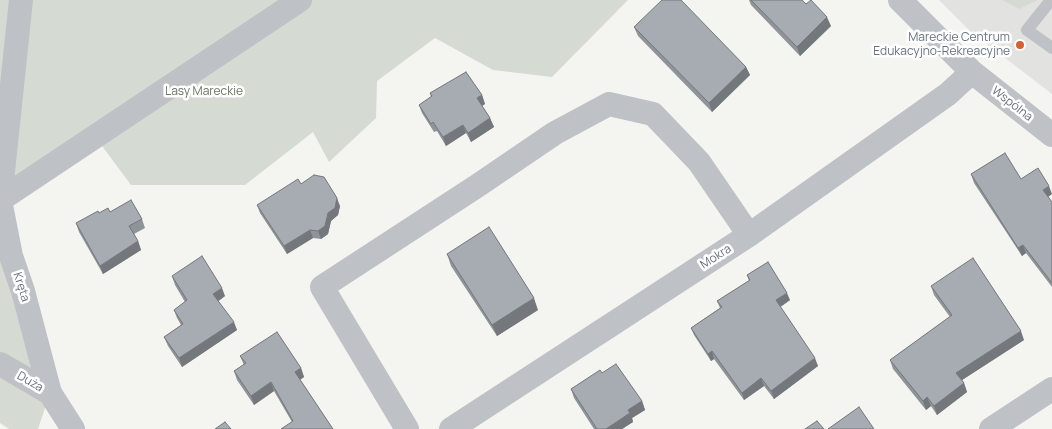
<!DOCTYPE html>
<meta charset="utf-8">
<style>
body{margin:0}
canvas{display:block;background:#f4f4f1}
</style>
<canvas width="1052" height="429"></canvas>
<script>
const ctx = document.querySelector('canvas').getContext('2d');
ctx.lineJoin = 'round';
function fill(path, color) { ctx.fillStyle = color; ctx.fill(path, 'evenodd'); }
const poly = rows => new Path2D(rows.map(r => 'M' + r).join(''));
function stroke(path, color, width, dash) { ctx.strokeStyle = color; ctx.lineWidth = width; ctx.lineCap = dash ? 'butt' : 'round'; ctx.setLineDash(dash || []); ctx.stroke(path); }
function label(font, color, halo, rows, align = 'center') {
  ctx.font = font + ' Manrope,sans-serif'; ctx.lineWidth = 5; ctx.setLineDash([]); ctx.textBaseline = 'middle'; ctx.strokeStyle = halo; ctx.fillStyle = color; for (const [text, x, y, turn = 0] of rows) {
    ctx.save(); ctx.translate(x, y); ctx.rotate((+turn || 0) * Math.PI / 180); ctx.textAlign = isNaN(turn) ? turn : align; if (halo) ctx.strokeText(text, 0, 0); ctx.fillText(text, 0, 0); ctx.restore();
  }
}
fill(poly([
 [939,0,1052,0,1052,94,970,31]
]), '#e2e3e1');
fill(poly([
 [0,0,628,0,552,77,493,70,435,38,377,81,376,118,329,162,313,132,245,185,131,185,99,142,13,199,11,256,50,393,38,429,9,429,0,423],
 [1002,0,1038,0,1019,9]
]), '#d5dbd2');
stroke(poly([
 [1051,0,1027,30,1052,48]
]), '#bec1c5', 12);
stroke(poly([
 [21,0,0,200,11,256,23,291,50,393],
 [900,0,972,72,1052,135],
 [0,200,300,0],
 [0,364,50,393,73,429],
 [407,429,322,287,477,186,555,133,609,104,653,114,699,162,749,235],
 [451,429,749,235,948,94,972,72],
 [991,429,1052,389]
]), '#bec1c5', 24);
fill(poly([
 [749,0,802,0,831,26,800,56,751,5],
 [634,27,746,67,750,75,712,112,638,36],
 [430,93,482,95,485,104,482,106,490,118,494,127,471,142,466,133,446,146,437,131,434,132,422,113,419,105,431,97],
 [971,174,1021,179,1052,194,1048,197,1052,202,1052,287,1026,253,1022,256,974,183],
 [301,184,340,206,338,215,331,221,328,234,321,239,313,238,287,254,260,213,257,205],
 [110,212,142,219,145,228,134,234,138,241,141,250,103,274,79,232,76,223],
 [447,254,538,310,497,336,451,266],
 [747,275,790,300,780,307,818,366,774,399,764,386,744,400,714,359,711,361,694,335,691,328,720,308,717,301,749,281],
 [172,276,225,296,218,301,237,330,182,367,168,346,164,337,181,325,177,318,174,310,185,302,175,285],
 [931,286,1024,340,962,380,964,383,967,392,937,415,931,406,926,410,893,369,890,360,950,317,934,295],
 [240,356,301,368,304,377,300,380,333,429,292,422,274,391,254,405,237,380,234,371,244,365],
 [602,373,642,401,645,410,632,418,633,422,622,429,594,429,574,398,571,389]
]), '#8f9498');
fill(poly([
 [827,17,831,26,800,56,797,47],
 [746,67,750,75,712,112,709,103],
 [482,95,485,104,480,107,477,98],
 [490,118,494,127,471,142,468,133],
 [463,125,466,133,446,146,443,137],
 [1049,186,1052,194,1046,198,1043,190],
 [337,198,340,206,338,215,331,221,328,234,321,239,318,231],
 [310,230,313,238,287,254,284,246],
 [138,241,141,250,103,274,100,266],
 [1023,245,1026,253,1022,256,1018,248],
 [222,288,225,296,216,303,213,294],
 [787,293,790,300,779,308,776,300],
 [534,298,538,310,497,336,492,325],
 [234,322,237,330,182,367,179,358],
 [1021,331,1024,340,959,382,956,373],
 [712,351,714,359,711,361,708,354],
 [815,358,818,366,774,399,771,391],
 [301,368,304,377,298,381,295,372],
 [761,378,764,386,744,400,742,393],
 [271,382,274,391,254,405,251,396],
 [964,383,967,392,937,415,934,406],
 [927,397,931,406,926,410,923,401],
 [642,401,645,410,632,418,633,422,622,429,606,429,628,410]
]), '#74787c');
const building = poly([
 [662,0,681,0,746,67,709,103,634,27,662,0],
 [751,0,802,0,806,4,811,0,827,17,797,47,751,0],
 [466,72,482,95,477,98,490,118,468,133,463,125,443,137,433,122,431,124,419,105,432,96,430,93,466,72],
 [1005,153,1021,179,1038,168,1049,186,1043,190,1052,202,1052,283,1023,245,1018,248,971,174,1005,153],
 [314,175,324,177,337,198,335,208,328,213,325,226,318,231,310,230,284,246,257,205,298,179,301,184,314,175],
 [131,200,142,219,129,226,138,241,100,266,76,223,98,211,99,213,108,208,110,212,131,200],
 [489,227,534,298,492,325,447,254,489,227],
 [202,256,222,288,213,294,234,322,179,358,164,337,183,324,174,310,187,300,172,276,202,256],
 [973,258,1021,331,956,373,964,383,934,406,927,397,923,401,890,360,952,315,931,286,973,258],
 [768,262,787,293,776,300,815,358,771,391,761,378,742,393,712,351,708,354,691,328,722,307,717,301,750,280,747,275,768,262],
 [277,332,301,368,295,372,333,429,281,429,293,421,271,382,251,396,234,371,246,363,240,356,277,332],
 [616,364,642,401,628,410,630,413,606,429,597,429,571,389,600,370,602,373,616,364],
 [859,407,874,429,828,429,859,407],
 [817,421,824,429,805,429,817,421],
 [225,422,231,429,215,429,225,422]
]);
fill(building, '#a6acb1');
stroke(building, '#74787c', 1);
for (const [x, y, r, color] of [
 [1020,45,5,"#d06235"]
]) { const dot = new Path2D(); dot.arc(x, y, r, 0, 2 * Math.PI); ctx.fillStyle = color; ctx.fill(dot); stroke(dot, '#fff', 2); }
label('12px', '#66737f', '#fff', [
 ["Mareckie Centrum",1010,38],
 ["Edukacyjno-Rekreacyjne",1010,52]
], 'right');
label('12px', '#677764', '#fff', [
 ["Lasy Mareckie",204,92]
]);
label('12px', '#66737f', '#fff', [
 ["Wspólna",1012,104,38],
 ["Mokra",716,257,-33],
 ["Kręta",21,287,72],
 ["Duża",30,382,30]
]);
</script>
